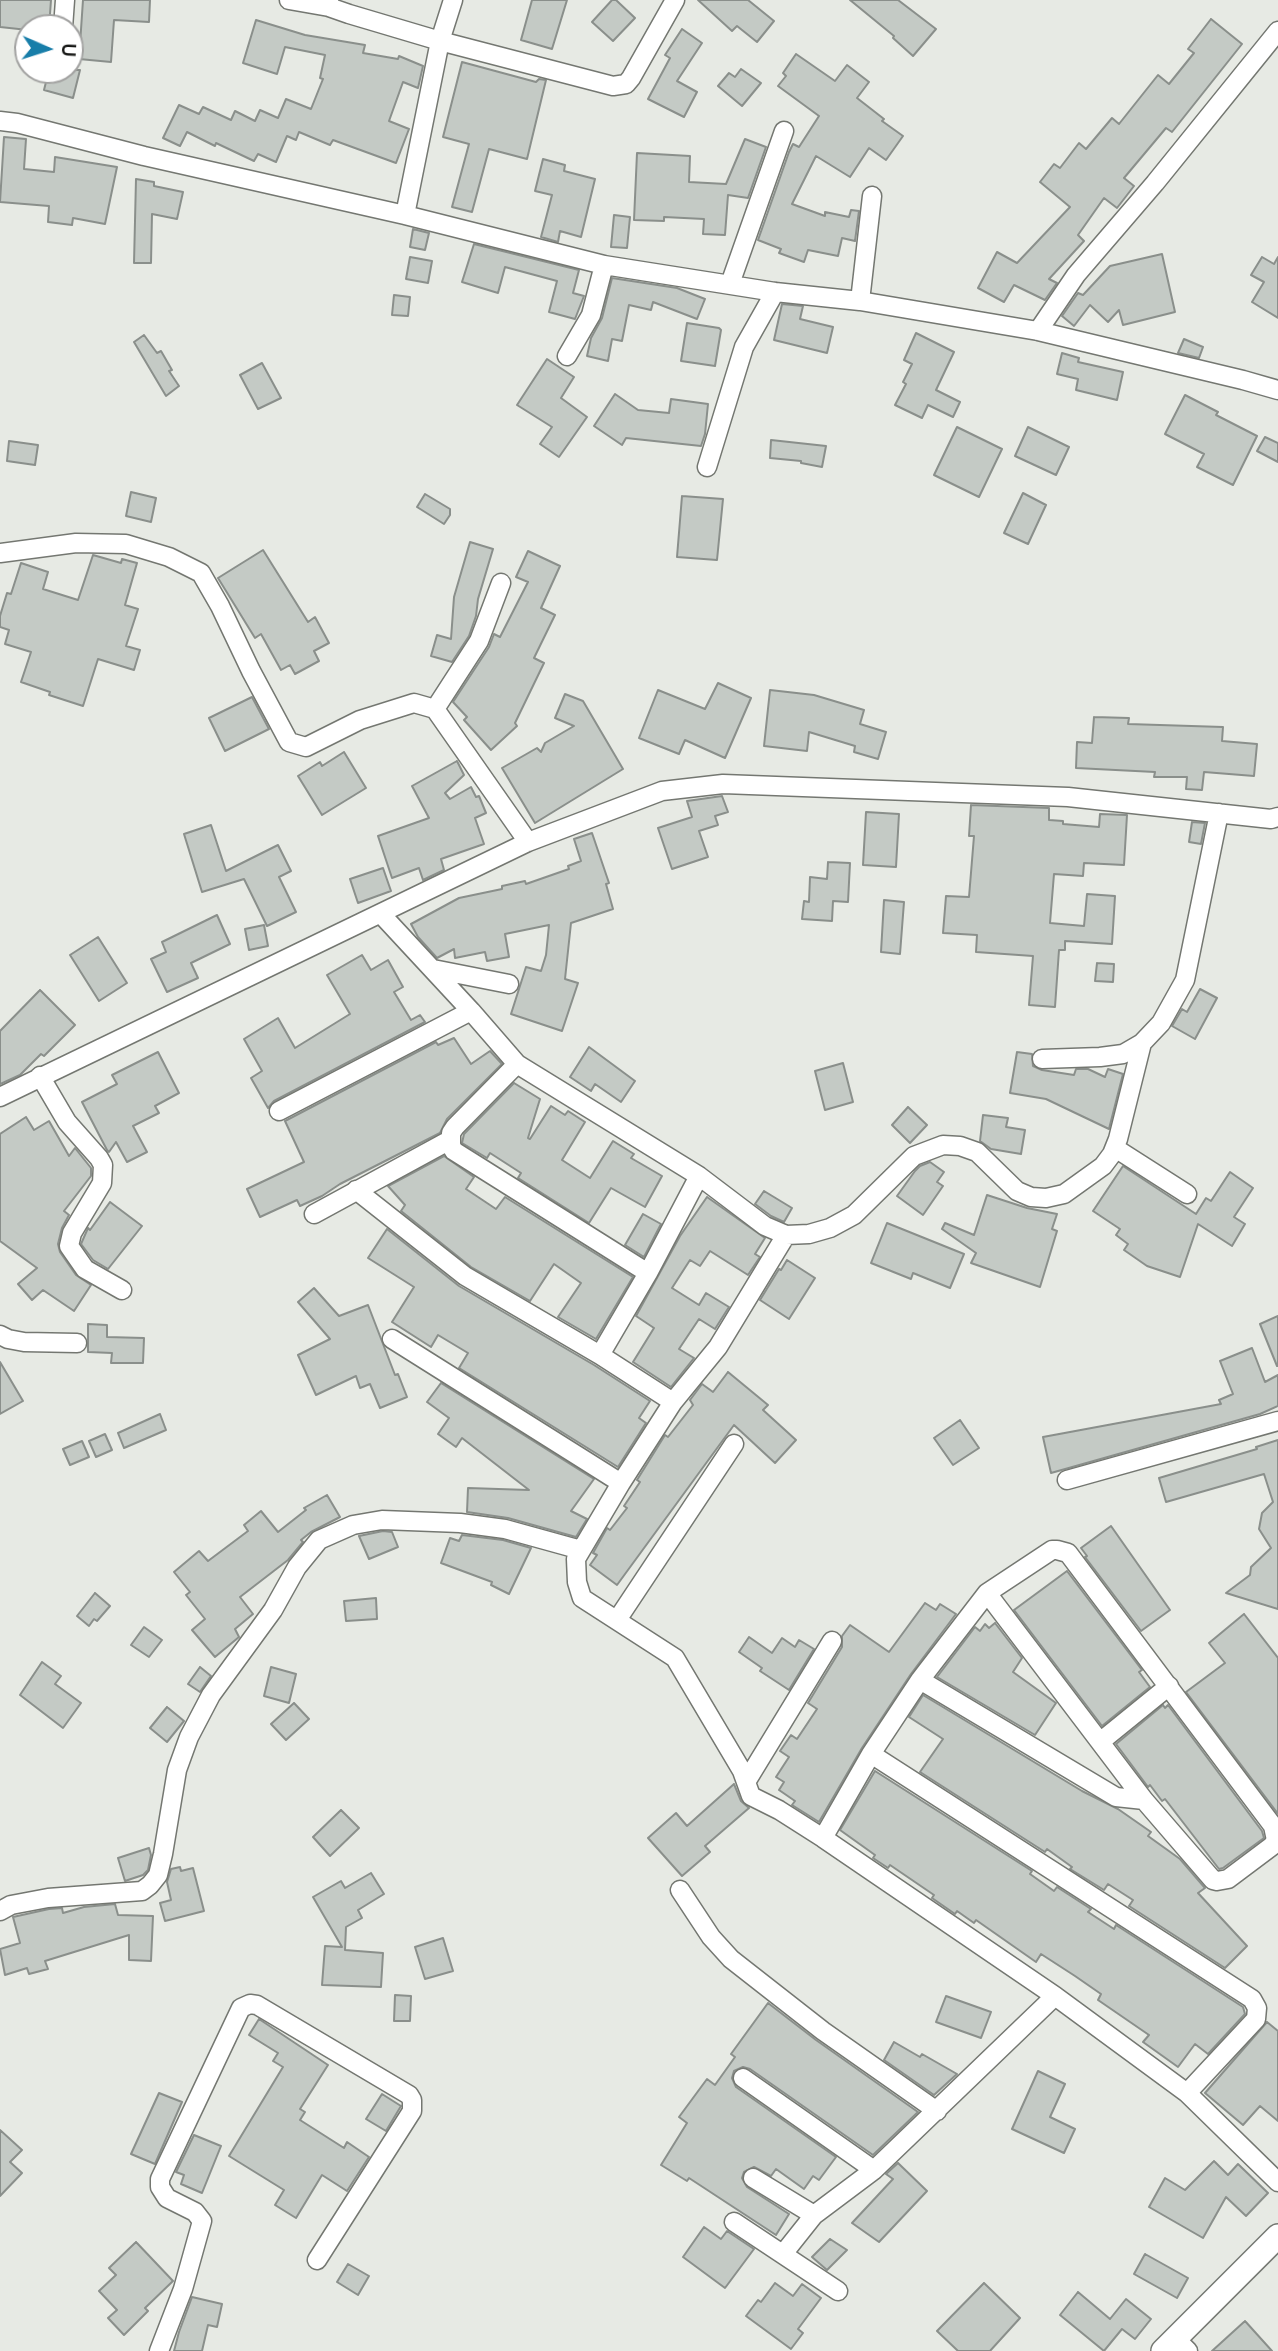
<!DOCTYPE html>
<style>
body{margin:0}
#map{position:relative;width:1278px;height:2351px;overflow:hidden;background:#e7eae4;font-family:Cabin,sans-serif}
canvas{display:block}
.north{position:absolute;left:14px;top:14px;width:70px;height:70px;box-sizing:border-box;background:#fff;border:2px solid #a2a2a1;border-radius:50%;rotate:93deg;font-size:19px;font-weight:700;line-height:28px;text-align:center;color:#161715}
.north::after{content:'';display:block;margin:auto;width:24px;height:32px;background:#187ea9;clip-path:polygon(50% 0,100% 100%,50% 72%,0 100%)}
</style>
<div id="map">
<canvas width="1278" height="2351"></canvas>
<div class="north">U</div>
</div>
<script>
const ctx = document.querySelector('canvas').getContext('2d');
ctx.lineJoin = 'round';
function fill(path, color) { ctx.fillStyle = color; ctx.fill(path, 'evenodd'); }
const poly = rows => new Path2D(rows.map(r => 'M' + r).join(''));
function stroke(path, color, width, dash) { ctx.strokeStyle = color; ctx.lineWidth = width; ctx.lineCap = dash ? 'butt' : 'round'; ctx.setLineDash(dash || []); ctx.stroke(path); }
const building = poly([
 [0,0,51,0,49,28,28,30,0,27,0,0],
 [83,0,150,0,149,22,114,20,111,62,79,59,83,0],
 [532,0,567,0,552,49,521,40,532,0],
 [612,0,616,0,635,18,613,41,592,22,612,0],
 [698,0,748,0,774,21,757,42,737,26,732,31,698,0],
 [850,0,898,0,936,29,913,56,893,38,894,36,850,0],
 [1211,19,1242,44,1172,132,1166,128,1124,178,1134,186,1117,208,1104,198,1078,235,1084,241,1049,279,1057,283,1045,300,1014,285,1004,302,978,288,997,252,1017,263,1070,207,1040,182,1054,164,1060,168,1079,143,1086,149,1112,118,1119,124,1158,75,1169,84,1194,53,1188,49,1211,19],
 [256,20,305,35,365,45,363,53,398,59,399,56,423,66,418,88,403,82,389,121,409,129,396,163,333,140,330,145,299,132,296,140,287,136,276,162,258,154,254,161,216,143,215,146,187,132,180,146,163,138,179,105,199,114,203,107,231,120,235,111,255,121,260,110,278,118,286,99,311,109,323,79,320,78,325,55,285,47,277,74,243,63,256,20],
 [682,29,702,43,677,81,697,92,684,117,648,99,670,58,665,55,682,29],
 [796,54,835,81,847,65,869,82,857,98,884,119,882,121,903,136,886,160,869,148,850,177,816,156,792,204,825,216,825,212,849,217,851,210,859,211,855,241,842,238,838,256,808,250,804,262,779,253,781,249,758,240,789,152,793,144,799,147,819,116,778,86,786,76,783,73,796,54],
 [462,62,536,82,539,79,546,80,527,159,489,149,472,212,452,207,469,144,443,137,462,62],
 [741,69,761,83,742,106,718,86,729,73,735,77,741,69],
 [49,70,80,70,73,98,44,90,49,70],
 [4,137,26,139,24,169,54,172,55,157,117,167,105,224,73,218,72,225,48,222,49,206,0,202,4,137],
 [745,139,766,147,748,198,728,195,725,235,703,234,704,219,664,217,664,221,634,220,637,153,690,156,689,182,726,184,745,139],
 [543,159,565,165,564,171,595,179,581,237,560,231,558,242,541,237,552,195,535,191,543,159],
 [136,179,154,182,154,186,183,192,177,219,152,214,151,263,134,263,136,179],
 [614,215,630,217,627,248,611,247,614,215],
 [413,229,429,233,425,250,410,247,413,229],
 [474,244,579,270,573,293,584,296,575,319,549,312,557,281,505,267,498,293,462,282,474,244],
 [1162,254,1175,312,1123,325,1119,310,1108,322,1090,305,1074,326,1062,316,1078,293,1083,295,1110,266,1162,254],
 [410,257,432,261,428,283,406,279,410,257],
 [1262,257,1274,264,1278,257,1278,318,1252,302,1264,282,1251,275,1262,257],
 [612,278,677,288,705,299,697,319,653,302,651,310,629,305,622,341,612,339,608,361,587,356,591,338,602,318,612,278],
 [394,295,410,297,408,316,392,315,394,295],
 [782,304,803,306,800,319,833,327,827,353,774,340,782,304],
 [687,323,719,328,721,330,715,366,681,361,687,323],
 [916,333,954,352,936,390,960,402,953,417,928,405,922,418,895,405,906,384,903,382,912,364,904,360,916,333],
 [144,335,157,353,161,351,172,370,169,371,179,386,166,396,134,342,144,335],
 [1184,339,1203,347,1199,358,1178,353,1184,339],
 [1062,353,1079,358,1078,362,1123,372,1117,400,1076,390,1078,379,1057,374,1062,353],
 [547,359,574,377,561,398,587,417,559,457,540,444,552,427,517,405,547,359],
 [262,363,281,398,258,409,240,375,262,363],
 [615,394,638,410,669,413,671,399,708,404,705,434,701,446,626,438,622,445,594,426,615,394],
 [1185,395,1218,412,1216,415,1257,436,1233,485,1197,467,1204,454,1165,434,1185,395],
 [957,427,1002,449,979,497,934,475,957,427],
 [1028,427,1069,447,1056,475,1015,456,1028,427],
 [1265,437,1278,443,1278,462,1257,451,1265,437],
 [771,440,826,446,822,467,801,463,801,461,770,458,771,440],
 [9,441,38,445,35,465,7,461,9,441],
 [131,492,156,498,151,522,126,516,131,492],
 [1023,493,1046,505,1028,544,1004,533,1023,493],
 [425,494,450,509,450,515,444,524,417,507,425,494],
 [682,496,723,499,717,560,677,557,682,496],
 [470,542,493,549,478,599,476,616,469,636,452,662,431,656,437,635,451,639,454,597,470,542],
 [263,550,308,622,315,617,329,643,314,651,319,661,295,674,290,665,281,670,261,634,255,638,218,578,263,550],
 [528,551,560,566,541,608,555,615,534,658,544,663,515,723,517,726,491,750,464,720,467,717,453,702,489,647,494,634,500,637,528,582,516,577,528,551],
 [93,555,121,563,122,559,137,563,125,605,138,609,126,646,140,650,134,670,98,659,83,706,49,695,50,692,21,682,31,652,5,644,9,630,0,627,0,616,7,593,11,594,21,563,48,572,43,589,78,600,93,555],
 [718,683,751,698,725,758,685,740,679,754,639,738,658,690,705,709,718,683],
 [770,690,814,695,864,710,860,724,886,732,878,759,854,752,855,746,809,732,807,751,764,746,770,690],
 [565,694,583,701,623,769,535,823,502,768,537,748,541,752,545,743,574,726,555,718,565,694],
 [252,697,269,729,225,751,209,718,252,697],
 [1094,717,1129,718,1128,724,1223,727,1222,741,1257,744,1254,776,1204,772,1202,790,1186,789,1187,777,1154,777,1155,772,1076,768,1077,742,1092,743,1094,717],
 [344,752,366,788,322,815,298,776,320,762,322,766,344,752],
 [457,761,464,775,445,793,450,799,471,787,476,797,479,796,486,813,475,818,484,844,441,859,444,870,423,880,419,868,392,878,378,836,429,818,412,786,457,761],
 [722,796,728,812,715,816,718,825,699,831,708,857,672,869,658,828,692,817,687,801,722,796],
 [971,805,1049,808,1049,820,1063,821,1063,824,1099,827,1100,814,1127,815,1124,865,1084,863,1083,876,1054,874,1050,923,1084,926,1087,894,1115,896,1112,944,1065,941,1065,950,1059,950,1055,1007,1029,1005,1033,956,976,952,977,935,943,933,946,896,969,897,974,836,969,836,971,805],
 [866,812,899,814,896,867,863,865,866,812],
 [1192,822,1205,823,1201,844,1189,842,1192,822],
 [211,825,226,871,278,845,291,871,279,877,296,912,267,926,244,879,202,892,184,834,211,825],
 [592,833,609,883,606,884,613,909,571,923,565,979,578,983,562,1031,511,1014,526,967,541,971,546,955,549,925,505,934,509,957,487,961,485,952,455,958,454,949,437,958,418,937,411,924,459,898,502,889,502,886,525,881,526,884,569,869,568,866,581,861,574,839,592,833],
 [828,862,850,863,848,902,833,901,832,921,802,919,804,901,809,902,810,877,827,879,828,862],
 [383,868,391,891,358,903,350,879,383,868],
 [884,900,904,902,900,954,881,952,884,900],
 [217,915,230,944,191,963,198,978,167,992,151,959,166,952,162,942,217,915],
 [264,925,268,946,249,950,245,929,264,925],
 [98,937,127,983,99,1001,70,955,98,937],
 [362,955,371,970,388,960,403,987,394,992,411,1020,420,1015,425,1022,274,1101,268,1108,251,1078,262,1071,244,1039,278,1018,295,1048,350,1014,327,975,362,955],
 [1097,963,1114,964,1113,982,1095,981,1097,963],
 [1200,989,1217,998,1195,1039,1172,1026,1182,1009,1187,1012,1200,989],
 [40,990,75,1025,44,1056,41,1054,20,1075,0,1084,0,1031,40,990],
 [454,1038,471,1064,490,1051,502,1064,447,1119,440,1133,340,1184,322,1196,300,1206,297,1200,260,1217,247,1189,304,1162,285,1121,436,1042,438,1045,454,1038],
 [589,1047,635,1081,621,1102,595,1084,591,1091,570,1077,589,1047],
 [158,1052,179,1093,155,1106,159,1113,133,1126,147,1152,127,1162,116,1142,109,1152,107,1150,82,1102,117,1084,112,1075,158,1052],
 [1017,1052,1032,1054,1033,1066,1042,1070,1074,1075,1076,1069,1088,1069,1105,1077,1108,1069,1123,1074,1109,1129,1046,1099,1010,1093,1017,1052],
 [843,1063,853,1102,825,1110,815,1071,843,1063],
 [514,1083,540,1099,528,1138,530,1139,551,1106,565,1115,568,1111,585,1122,562,1160,590,1178,613,1141,634,1154,631,1158,662,1176,645,1207,611,1188,589,1223,518,1178,521,1173,490,1153,487,1158,462,1143,464,1134,514,1083],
 [908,1107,927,1125,910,1143,892,1125,908,1107],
 [983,1115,1008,1118,1006,1127,1025,1130,1021,1154,991,1149,980,1141,983,1115],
 [26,1117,34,1130,49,1121,69,1156,75,1148,91,1168,91,1176,64,1211,69,1215,62,1228,58,1244,60,1252,76,1275,91,1285,74,1311,43,1290,32,1300,18,1284,37,1268,0,1241,0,1134,26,1117],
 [444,1156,474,1177,466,1189,496,1209,505,1197,633,1277,596,1339,558,1317,581,1283,554,1264,530,1301,471,1267,401,1211,405,1205,388,1186,444,1156],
 [930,1162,944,1172,937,1182,943,1186,923,1215,897,1196,915,1171,920,1166,930,1162],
 [1123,1166,1196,1214,1206,1198,1211,1201,1230,1172,1253,1188,1234,1217,1245,1224,1232,1246,1198,1224,1180,1277,1147,1266,1124,1250,1128,1244,1116,1235,1120,1229,1093,1211,1123,1166],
 [764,1191,792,1208,784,1222,771,1216,755,1204,764,1191],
 [987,1195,1027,1208,1057,1214,1052,1229,1057,1231,1040,1287,971,1263,976,1253,942,1229,945,1223,974,1235,987,1195],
 [707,1197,765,1238,755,1254,760,1257,748,1275,710,1251,700,1266,690,1260,672,1288,699,1305,706,1293,729,1307,715,1329,699,1319,679,1349,694,1358,671,1387,633,1362,654,1328,636,1316,680,1236,707,1197],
 [110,1202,142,1226,108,1269,93,1260,81,1244,88,1228,90,1230,110,1202],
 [643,1214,661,1224,644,1257,625,1245,643,1214],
 [887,1223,964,1254,950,1288,913,1273,911,1279,871,1263,887,1223],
 [387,1229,459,1286,594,1365,650,1401,639,1418,646,1423,618,1467,459,1368,468,1353,438,1335,431,1347,392,1322,414,1287,368,1258,387,1229],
 [787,1260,815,1278,789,1319,760,1300,779,1269,781,1270,787,1260],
 [314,1288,339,1316,368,1305,395,1375,398,1374,407,1397,380,1408,370,1384,360,1388,356,1376,316,1395,298,1355,330,1339,298,1302,314,1288],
 [1278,1316,1278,1366,1277,1366,1260,1324,1278,1316],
 [88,1324,107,1325,107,1337,144,1338,143,1363,111,1363,112,1353,88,1352,88,1324],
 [1252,1348,1265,1382,1278,1375,1278,1406,1260,1414,1051,1473,1043,1437,1221,1404,1219,1400,1233,1394,1220,1361,1252,1348],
 [0,1362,23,1401,0,1414,0,1362],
 [728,1372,768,1405,763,1410,796,1440,775,1463,734,1425,617,1585,590,1565,597,1555,593,1553,607,1528,610,1530,627,1508,624,1506,640,1482,637,1480,665,1435,668,1437,693,1405,690,1400,702,1384,713,1392,728,1372],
 [441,1383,594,1479,571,1511,587,1519,576,1537,508,1518,467,1512,468,1488,529,1490,462,1438,456,1447,438,1434,449,1418,427,1402,441,1383],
 [160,1414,166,1430,124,1448,118,1433,160,1414],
 [960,1420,979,1448,953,1465,934,1438,960,1420],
 [105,1434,112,1450,96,1457,89,1441,105,1434],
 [1278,1440,1278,1609,1226,1593,1250,1575,1251,1567,1271,1548,1259,1529,1262,1513,1273,1502,1264,1474,1166,1502,1159,1478,1257,1449,1256,1447,1278,1440],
 [82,1441,89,1457,70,1465,63,1449,82,1441],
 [327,1495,340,1517,311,1532,301,1540,303,1542,288,1560,240,1597,253,1614,235,1629,239,1637,215,1657,192,1630,205,1619,186,1595,190,1592,174,1572,199,1551,208,1561,248,1531,244,1525,261,1511,278,1532,306,1510,304,1508,327,1495],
 [1111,1526,1170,1610,1141,1631,1085,1557,1087,1556,1081,1548,1111,1526],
 [383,1531,392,1532,398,1547,369,1559,359,1536,383,1531],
 [462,1535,503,1540,531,1548,509,1594,491,1585,492,1582,441,1563,450,1538,459,1541,462,1535],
 [1067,1571,1142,1670,1139,1672,1150,1687,1102,1726,1014,1610,1067,1571],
 [95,1593,110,1606,97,1621,94,1619,89,1626,77,1616,95,1593],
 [376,1598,377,1619,346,1621,344,1601,376,1598],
 [925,1603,936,1610,940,1604,956,1614,911,1674,862,1748,819,1822,792,1805,795,1801,779,1790,784,1782,776,1777,789,1757,780,1751,791,1735,797,1739,817,1709,808,1703,842,1647,842,1636,850,1625,889,1652,925,1603],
 [1244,1614,1278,1658,1278,1814,1186,1692,1225,1663,1209,1643,1244,1614],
 [995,1623,1022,1658,1013,1672,1056,1703,1035,1735,937,1677,975,1627,980,1631,985,1624,989,1628,995,1623],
 [144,1627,162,1640,149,1657,131,1645,144,1627],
 [749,1637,772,1653,782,1638,795,1647,799,1640,814,1649,789,1690,760,1671,762,1668,739,1652,749,1637],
 [42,1662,61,1676,55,1684,81,1703,63,1728,20,1695,42,1662],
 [200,1667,211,1676,200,1692,188,1684,200,1667],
 [271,1667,296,1674,289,1703,264,1696,271,1667],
 [923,1695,1082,1791,1118,1809,1151,1832,1148,1836,1180,1859,1205,1888,1198,1893,1247,1946,1225,1968,1129,1906,1133,1900,1108,1884,1104,1890,1070,1869,1072,1867,1047,1849,1045,1852,920,1772,943,1739,909,1717,923,1695],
 [294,1703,309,1719,286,1740,271,1724,294,1703],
 [1163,1705,1165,1708,1168,1705,1262,1831,1264,1838,1223,1868,1219,1869,1165,1799,1162,1801,1150,1785,1148,1787,1116,1744,1163,1705],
 [167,1707,184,1721,167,1742,150,1728,167,1707],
 [875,1771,1032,1871,1030,1874,1054,1891,1057,1887,1091,1909,1088,1912,1114,1929,1116,1925,1243,2007,1245,2014,1208,2054,1195,2044,1178,2067,1143,2042,1149,2035,1098,2000,1101,1994,1075,1976,1041,1954,1036,1962,976,1920,974,1923,957,1911,955,1914,932,1898,934,1895,890,1865,888,1868,873,1858,875,1855,840,1830,875,1771],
 [734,1784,741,1801,749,1808,705,1846,710,1852,682,1876,648,1838,676,1813,687,1826,734,1784],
 [341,1810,359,1828,330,1856,313,1837,341,1810],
 [149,1848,151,1855,148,1870,143,1875,125,1881,118,1858,149,1848],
 [180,1867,181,1871,193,1868,204,1911,165,1921,160,1903,171,1900,167,1882,171,1869,180,1867],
 [371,1873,384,1894,358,1910,362,1918,346,1927,345,1950,383,1953,381,1987,322,1985,325,1946,342,1947,313,1897,341,1881,345,1888,371,1873],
 [115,1904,118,1915,153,1916,151,1961,129,1960,129,1935,45,1961,48,1969,29,1974,27,1968,5,1975,0,1949,20,1943,13,1917,49,1909,62,1908,63,1913,84,1907,115,1904],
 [443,1938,453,1971,425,1979,415,1947,443,1938],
 [395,1995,411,1996,410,2021,394,2021,395,1995],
 [946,1996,991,2012,981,2038,936,2022,946,1996],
 [768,2003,816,2040,918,2112,873,2155,750,2069,743,2067,734,2071,732,2078,736,2087,836,2157,819,2180,813,2176,804,2189,776,2169,771,2176,754,2167,744,2172,742,2178,747,2187,789,2214,776,2235,689,2178,687,2181,661,2165,687,2123,679,2117,707,2079,715,2085,735,2057,731,2054,768,2003],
 [259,2019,328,2065,300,2109,305,2112,300,2120,344,2148,347,2142,369,2157,347,2191,322,2175,296,2218,275,2205,284,2190,229,2156,283,2067,273,2061,278,2053,249,2035,259,2019],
 [1267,2022,1278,2031,1278,2121,1260,2106,1243,2125,1205,2093,1267,2022],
 [894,2042,920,2057,922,2054,957,2074,934,2095,884,2060,894,2042],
 [1038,2071,1065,2084,1050,2117,1075,2129,1064,2153,1012,2129,1038,2071],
 [159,2093,182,2102,155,2164,131,2154,159,2093],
 [382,2094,401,2106,386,2131,366,2119,382,2094],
 [0,2130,22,2150,10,2162,22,2173,0,2196,0,2130],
 [194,2135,221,2146,202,2193,181,2184,184,2175,176,2172,194,2135],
 [1214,2161,1228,2175,1238,2164,1268,2193,1246,2216,1226,2197,1203,2238,1149,2207,1165,2178,1185,2190,1214,2161],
 [898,2163,927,2191,879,2242,852,2223,893,2179,886,2174,898,2163],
 [704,2227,721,2239,727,2231,754,2249,725,2288,683,2257,704,2227],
 [830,2239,847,2250,827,2270,812,2257,830,2239],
 [136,2242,173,2281,145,2308,148,2311,124,2335,108,2318,117,2310,99,2291,116,2275,109,2268,136,2242],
 [1145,2254,1188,2278,1177,2298,1134,2274,1145,2254],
 [348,2264,369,2276,358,2295,337,2282,348,2264],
 [775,2283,793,2296,802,2284,821,2298,798,2329,803,2333,791,2349,746,2316,758,2300,761,2302,775,2283],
 [984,2283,1020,2318,990,2351,958,2351,937,2331,984,2283],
 [1078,2292,1110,2319,1126,2299,1151,2319,1135,2339,1122,2329,1104,2351,1060,2315,1078,2292],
 [192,2297,222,2304,217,2327,208,2325,202,2351,174,2351,179,2332,192,2297],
 [1245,2321,1272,2351,1212,2351,1245,2321]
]);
fill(building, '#c4cac5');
stroke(building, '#8a8f8b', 2);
const minor = poly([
 [289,0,329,7],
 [329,0,329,7,349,14,440,41,613,86,626,84,631,78,675,0],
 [63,28,65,0],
 [0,121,17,123,144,156,405,215,604,265,775,292,860,301,1038,331,1243,380,1278,390],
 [405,215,440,41,453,0],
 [730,284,784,131],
 [860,301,872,196],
 [1038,331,1076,275,1155,183,1278,31],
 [567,356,591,315,604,265],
 [707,467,744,347,775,292],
 [0,553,76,543,126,544,169,557,201,573,220,606,251,671,289,742,306,747,360,720,414,703,435,709,528,842],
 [435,709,479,641,501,583],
 [381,914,471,1011,517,1064,699,1176,765,1226,786,1235,809,1234,830,1228,854,1215,914,1156,943,1145,960,1146,977,1152,1017,1191,1031,1197,1046,1198,1064,1194,1103,1166,1112,1154,1118,1139,1142,1043],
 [433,969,509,984],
 [1042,1059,1100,1057,1123,1054,1142,1043,1161,1023,1185,980,1219,813],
 [517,1064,455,1127,451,1133,451,1146,454,1151,648,1273],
 [40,1076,67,1122,99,1158,103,1165,102,1183,72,1233,69,1246,85,1269,122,1290],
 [0,1097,528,842,662,791,723,784,1068,797,1271,819,1278,817],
 [279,1111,471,1011],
 [1115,1148,1187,1194],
 [356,1190,465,1276,600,1355,673,1402],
 [314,1214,450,1140],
 [786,1235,718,1347,673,1402,621,1483,576,1559,577,1582,582,1598,675,1658,742,1771,751,1796,779,1810,823,1838,1055,1996,1187,2093,1278,2182],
 [0,1335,8,1339,24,1342,77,1343],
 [392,1339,621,1483],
 [600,1355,648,1273,699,1176],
 [1067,1480,1278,1421],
 [617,1620,734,1444],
 [920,1680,1116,1797,1144,1800],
 [1100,1742,1169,1686],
 [871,1754,1252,1999,1257,2008,1256,2019,1187,2093],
 [746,1782,832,1641],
 [823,1838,871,1754,920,1680,987,1593,1052,1550,1057,1550,1068,1553,1273,1826,1276,1840,1272,1846,1228,1879,1217,1881,1213,1880,1144,1800,987,1593],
 [680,1890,711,1937,731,1959,823,2031,937,2111],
 [0,1911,11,1905,48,1898,142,1891,150,1885,158,1875,163,1854,177,1770,189,1737,211,1695,273,1610,297,1567,319,1540,353,1525,382,1520,460,1523,505,1529,581,1550],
 [743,2078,874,2170],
 [753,2178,814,2215],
 [734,2222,838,2291],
 [783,2254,814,2215,874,2170,1055,1996],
 [1175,2338,1188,2351],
 [159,2351,183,2289,202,2221,195,2212,167,2198,160,2187,160,2179,241,2008,250,2004,257,2005,409,2095,412,2100,412,2111,317,2260]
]);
const tertiary = poly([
 [1163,2351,1278,2236]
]);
stroke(minor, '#747771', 21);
stroke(tertiary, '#747771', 26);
stroke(minor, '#fff', 18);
stroke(tertiary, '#fff', 23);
</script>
